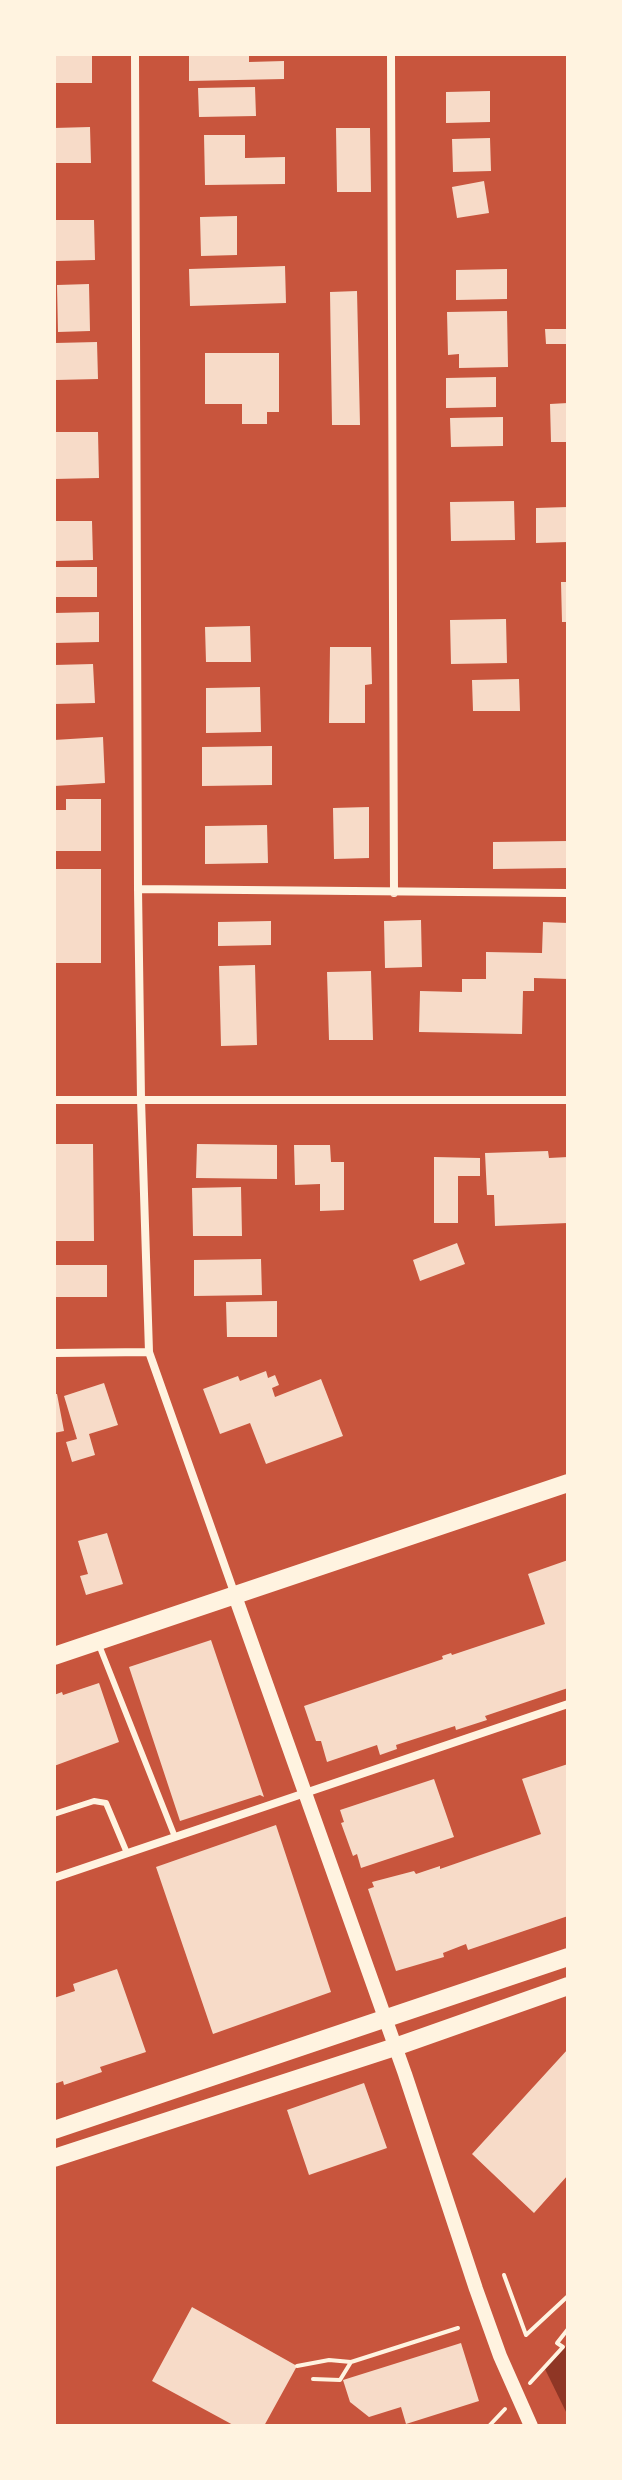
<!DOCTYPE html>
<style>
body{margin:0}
#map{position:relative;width:622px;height:2480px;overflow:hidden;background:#c8553d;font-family:"Space Grotesk",sans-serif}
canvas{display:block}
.frame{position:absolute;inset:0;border:56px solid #fff3e0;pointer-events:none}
</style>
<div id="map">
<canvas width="622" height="2480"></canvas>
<div class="frame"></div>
</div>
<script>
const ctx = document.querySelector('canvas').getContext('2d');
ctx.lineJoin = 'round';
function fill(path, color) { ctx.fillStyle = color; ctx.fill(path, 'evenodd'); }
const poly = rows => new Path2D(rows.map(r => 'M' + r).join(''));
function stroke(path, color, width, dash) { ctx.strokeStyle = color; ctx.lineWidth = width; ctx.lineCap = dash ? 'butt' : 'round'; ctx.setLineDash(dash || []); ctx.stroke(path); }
fill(poly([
 [568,2344,568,2424,492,2426]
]), '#8f3625');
fill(poly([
 [543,2365,568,2416,568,2426,489,2426]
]), '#c8553d');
fill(poly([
 [54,54,92,54,92,83,54,83],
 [189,54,249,54,249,62,284,61,284,79,189,81],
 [255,87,256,116,199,117,198,88],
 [490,91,490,122,446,123,446,92],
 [90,127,91,163,54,163,54,128],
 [336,128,370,128,371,192,337,192],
 [204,135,245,135,245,158,285,157,285,184,205,185],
 [490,138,491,171,453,172,452,139],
 [484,181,489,213,457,218,452,187],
 [237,216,237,255,201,256,200,217],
 [54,220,94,220,95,260,55,261],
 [285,266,286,303,190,306,189,269],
 [507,269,507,299,456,300,456,270],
 [89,284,90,331,58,332,57,285],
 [357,291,360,425,332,425,330,292],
 [507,311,508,367,459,368,459,354,448,355,447,312],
 [545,329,568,329,568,344,546,344],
 [97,342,98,379,56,380,55,343],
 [205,353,279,353,279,412,267,412,267,424,242,424,242,404,205,404],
 [496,377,496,407,446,408,446,378],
 [568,403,568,442,551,442,550,404],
 [503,417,503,446,451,447,450,418],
 [54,432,98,432,99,478,54,479],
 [514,501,515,540,451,541,450,502],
 [568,507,568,542,536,543,536,508],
 [54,521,92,521,93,560,54,561],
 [54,567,97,567,97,597,54,597],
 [561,582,568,582,568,622,562,622],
 [99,612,99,642,54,643,54,613],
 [506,619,507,663,451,664,450,620],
 [250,626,251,662,206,662,205,627],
 [330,647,371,647,372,684,365,685,365,723,329,723],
 [93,664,95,703,54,704,54,665],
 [519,679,520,711,473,711,472,680],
 [260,687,261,732,206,733,206,688],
 [103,737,105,783,54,786,54,740],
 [272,746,272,785,202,786,202,747],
 [66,799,101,799,101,851,54,851,54,810,66,810],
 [369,807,369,858,334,859,333,808],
 [267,825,268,863,205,864,205,826],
 [568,841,568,868,493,869,493,842],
 [54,869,101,869,101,963,54,963],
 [421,920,422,967,385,968,384,921],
 [271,921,271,945,218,946,218,922],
 [543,922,568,923,568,979,534,978,534,991,523,991,522,1034,419,1032,420,991,462,992,462,979,486,979,486,952,542,953],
 [255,965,257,1045,221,1046,219,966],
 [371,971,373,1040,329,1040,327,972],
 [54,1144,93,1144,94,1241,54,1241],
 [197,1144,277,1145,277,1179,196,1178],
 [294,1145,330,1145,331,1162,344,1162,344,1210,320,1211,320,1184,295,1185],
 [548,1151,549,1158,568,1157,568,1223,495,1226,494,1195,487,1195,485,1153],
 [434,1157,480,1158,480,1176,458,1176,458,1223,434,1223],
 [241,1187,242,1236,193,1236,192,1188],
 [457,1243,465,1264,420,1281,413,1260],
 [261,1259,262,1295,194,1296,194,1260],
 [54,1265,107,1265,107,1297,54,1297],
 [277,1301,277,1337,227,1337,226,1302],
 [266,1371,268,1378,275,1375,279,1385,272,1388,275,1397,321,1379,343,1436,266,1464,250,1423,220,1434,203,1389,238,1376,240,1381],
 [104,1383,118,1425,89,1434,95,1455,72,1462,66,1442,77,1439,64,1396],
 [54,1394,57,1394,64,1431,54,1433],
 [107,1533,123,1584,86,1595,80,1576,88,1574,78,1541],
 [568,1560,568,1688,485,1716,487,1720,456,1730,455,1726,396,1745,397,1749,380,1755,377,1745,327,1762,321,1741,316,1741,304,1706,443,1659,442,1656,451,1653,452,1655,545,1624,528,1574],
 [211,1640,264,1797,260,1795,180,1821,129,1667],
 [99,1683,119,1742,54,1766,54,1695,62,1692,63,1695],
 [568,1764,568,1916,468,1950,466,1944,443,1953,444,1957,396,1971,368,1889,374,1887,372,1882,414,1871,416,1874,440,1866,440,1869,541,1834,522,1779],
 [434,1779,454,1837,361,1868,357,1854,353,1856,341,1823,344,1822,340,1810],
 [276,1825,331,1992,213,2034,156,1867],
 [117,1969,146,2052,100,2067,102,2072,64,2085,63,2081,54,2084,54,1998,75,1991,73,1984],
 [568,2049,568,2175,534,2213,472,2154],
 [364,2083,387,2148,309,2175,287,2110],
 [192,2307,297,2366,264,2426,235,2426,152,2381],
 [461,2343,479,2401,406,2424,401,2407,369,2417,350,2402,343,2380]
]), '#f7dbc8');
stroke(poly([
 [504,2275,526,2335,568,2296],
 [297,2366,329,2360,351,2362,458,2328],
 [313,2379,340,2380,351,2362],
 [530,2383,563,2347,557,2343,568,2329],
 [489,2426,505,2409]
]), '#fff3e0', 4);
stroke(poly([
 [99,1645,175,1837],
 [54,1814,94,1801,106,1803,127,1853]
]), '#fff3e0', 6);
stroke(poly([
 [135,54,138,889,141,1099,149,1352,235,1595],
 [391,54,394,893],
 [138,889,568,893],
 [54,1100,568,1100],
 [54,1353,149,1352],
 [54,1878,568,1704]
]), '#fff3e0', 8);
stroke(poly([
 [235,1596,405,2074,476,2289,500,2356,531,2426]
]), '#fff3e0', 14);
stroke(poly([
 [54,2130,568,1957],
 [54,2158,395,2047,568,1986]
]), '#fff3e0', 18);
stroke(poly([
 [54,1656,568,1483]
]), '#fff3e0', 18);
</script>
